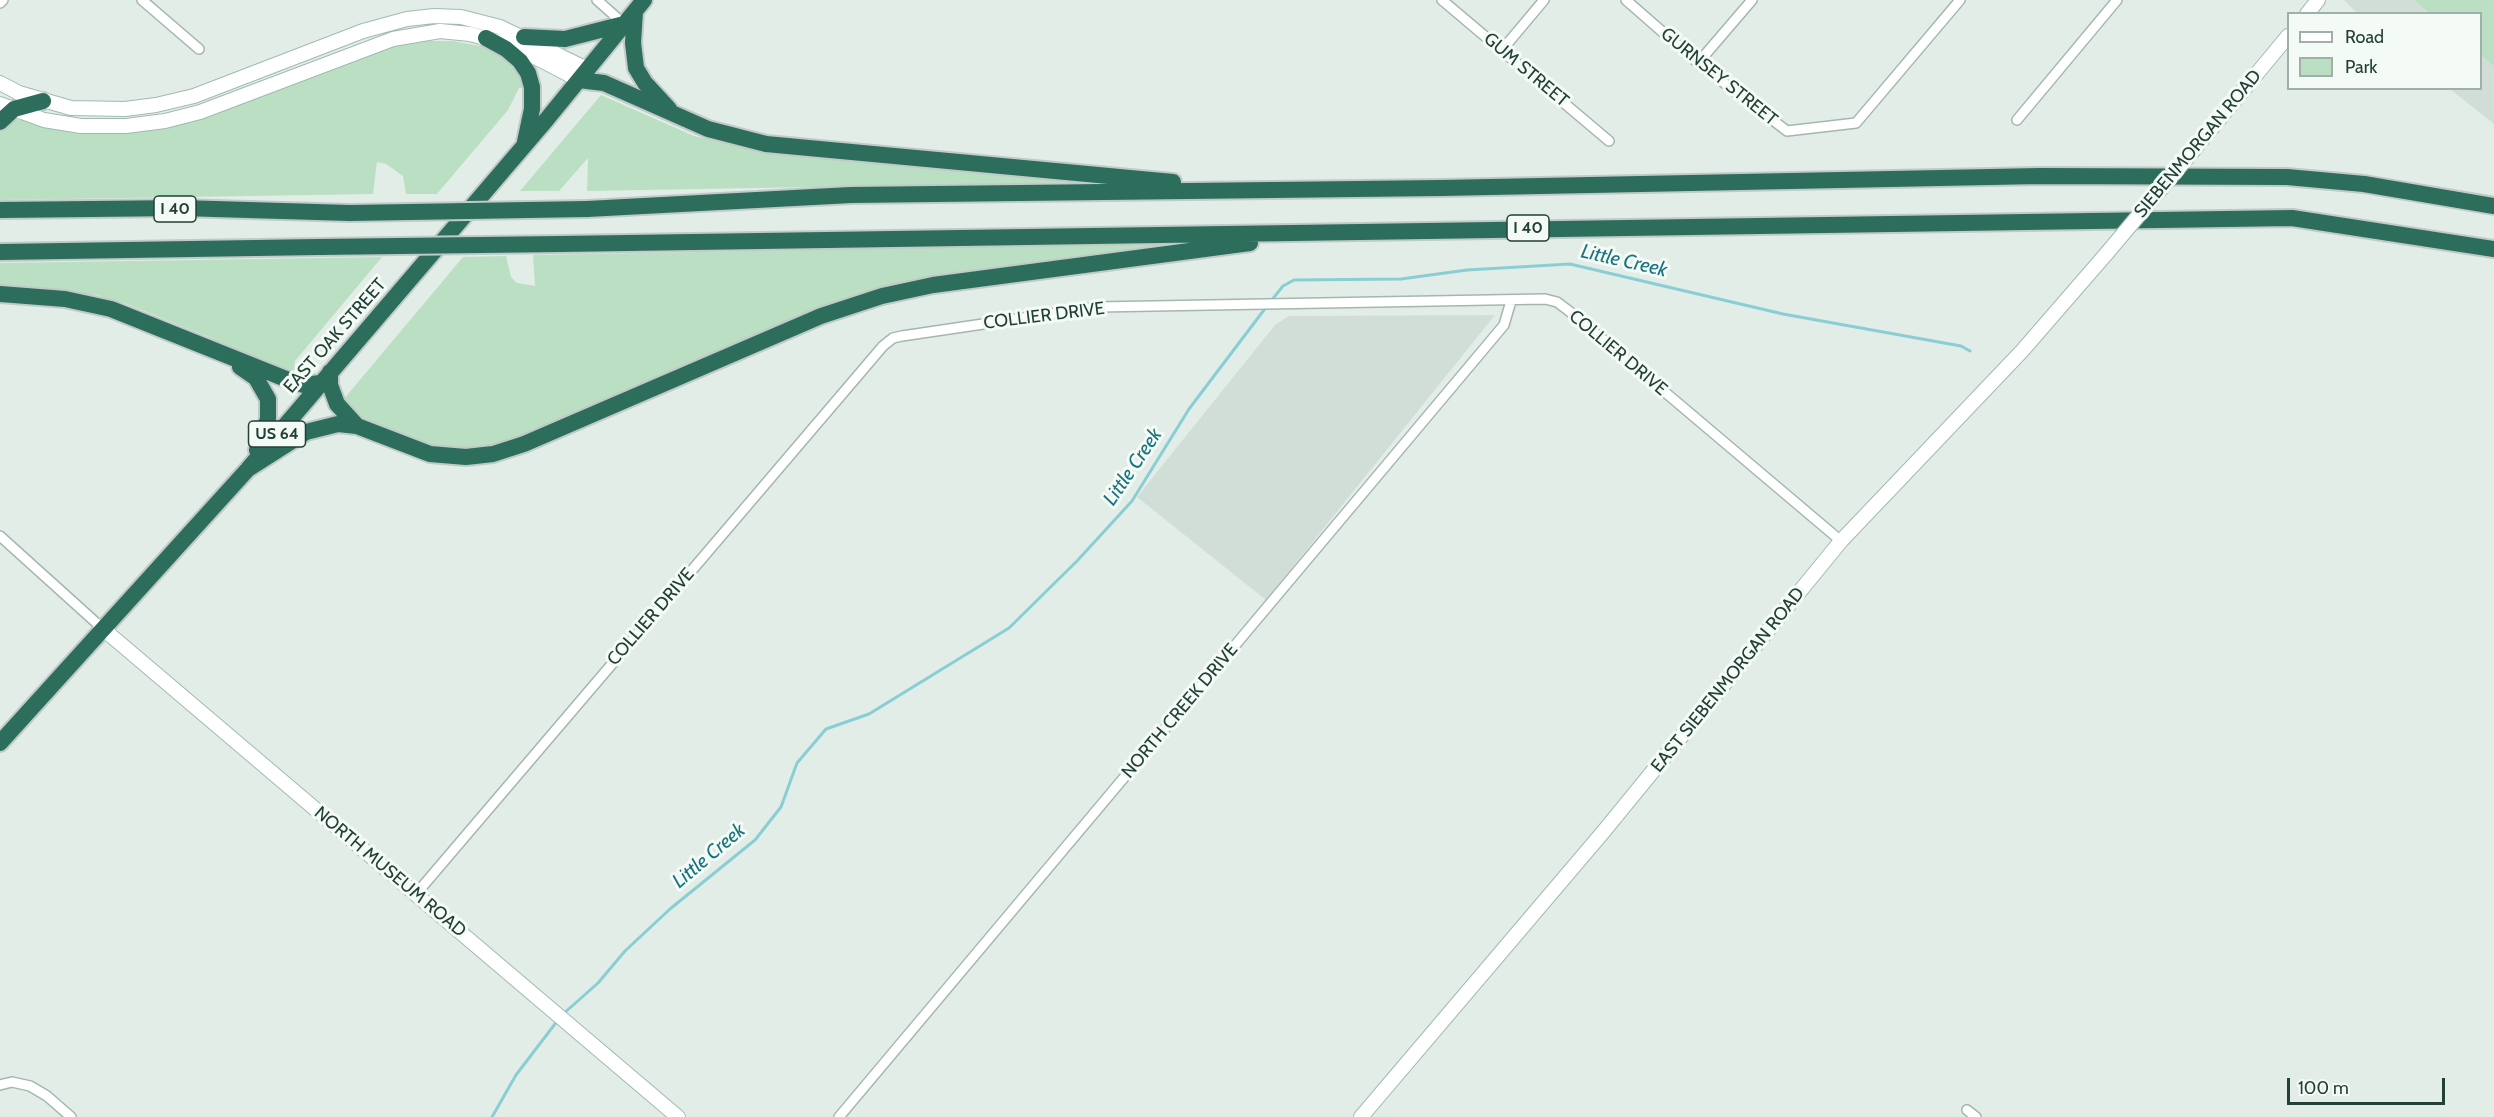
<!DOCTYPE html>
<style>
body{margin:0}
#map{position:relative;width:2494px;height:1117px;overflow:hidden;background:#e3ede8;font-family:Cabin,sans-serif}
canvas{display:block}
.legend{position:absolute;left:2287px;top:12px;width:195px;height:78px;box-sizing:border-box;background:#f4faf6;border:2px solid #a0b0a9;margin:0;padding:8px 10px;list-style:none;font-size:18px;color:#224036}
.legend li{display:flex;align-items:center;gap:12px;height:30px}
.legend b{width:30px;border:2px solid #a0b0a9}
.scale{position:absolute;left:2287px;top:1078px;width:158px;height:27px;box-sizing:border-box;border:3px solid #224036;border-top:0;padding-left:8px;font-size:18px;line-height:21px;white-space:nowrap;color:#224036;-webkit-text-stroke:4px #f4faf6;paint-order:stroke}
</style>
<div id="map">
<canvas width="2494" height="1117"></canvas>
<ul class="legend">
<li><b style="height:8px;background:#fff"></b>Road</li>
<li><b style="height:16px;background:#bbdfc3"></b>Park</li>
</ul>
<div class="scale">100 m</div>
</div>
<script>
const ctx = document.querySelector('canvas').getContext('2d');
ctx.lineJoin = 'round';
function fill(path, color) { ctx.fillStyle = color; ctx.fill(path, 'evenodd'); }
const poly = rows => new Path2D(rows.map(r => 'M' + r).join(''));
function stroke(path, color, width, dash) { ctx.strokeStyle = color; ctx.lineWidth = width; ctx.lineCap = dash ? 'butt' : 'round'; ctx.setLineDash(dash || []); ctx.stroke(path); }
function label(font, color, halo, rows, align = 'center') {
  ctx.font = font + ' Cabin,sans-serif'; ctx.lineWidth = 6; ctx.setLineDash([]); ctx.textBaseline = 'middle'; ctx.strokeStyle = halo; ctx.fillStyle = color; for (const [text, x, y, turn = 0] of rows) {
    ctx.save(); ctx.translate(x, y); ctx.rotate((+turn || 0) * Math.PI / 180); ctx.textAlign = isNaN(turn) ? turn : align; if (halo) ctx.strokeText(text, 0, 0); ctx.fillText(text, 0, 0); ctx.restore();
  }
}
fill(poly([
 [2344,0,2494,0,2494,124,2450,89,2480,88,2480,14,2357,13],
 [1495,315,1266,600,1137,497,1275,325,1289,316]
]), '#d1ddd7');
fill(poly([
 [2414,0,2494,0,2494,66,2481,55,2480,14,2430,13],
 [423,41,453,41,480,46,517,65,529,87,519,88,508,110,437,194,406,194,403,176,386,164,377,162,373,194,0,200,0,127,12,120,22,120,67,129,206,115,401,44],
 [601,95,694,136,768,153,875,159,1094,182,587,191,588,158,559,191,520,191],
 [1190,243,934,275,854,295,519,438,476,449,439,448,406,440,352,412,343,400,463,257,506,256,511,277,517,283,535,286,533,255],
 [382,257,295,361,294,372,289,378,211,338,127,304,96,295,0,287,0,263]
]), '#bbdfc3');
stroke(poly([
 [1271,301,1283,286,1294,280,1401,279,1467,270,1570,264,1783,314,1961,346,1970,351],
 [562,1015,598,983,625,951,670,909,755,840,781,807,797,763,826,729,869,714,1009,628,1077,561,1132,501,1189,409,1267,306],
 [492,1117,516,1075,558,1020]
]), '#89ced4', 3);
const street = poly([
 [142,0,199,49],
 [597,0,624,24],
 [1442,0,1609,141],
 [1626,0,1698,63,1787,131,1856,123,1960,0],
 [0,3,3,0],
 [1502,50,1544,0],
 [1698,63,1752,0],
 [2017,120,2117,0],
 [0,536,102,628],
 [416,894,883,346,893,338,902,336,1098,307,1545,299,1557,302,1569,311,1841,541],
 [0,1085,12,1082,30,1086,47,1096,71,1117],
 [1967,1110,1976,1117],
 [839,1117,1504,325,1511,301]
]);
const secondary = poly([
 [2307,14,2318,0],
 [0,83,19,93,71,108,125,109,156,105,194,96,363,31,407,19,434,16,461,17,500,27,587,69],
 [0,104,44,120,81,126,126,126,165,121,200,112,393,39,440,31,470,34,514,46,579,80],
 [2197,146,2288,36],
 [102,628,678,1117],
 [1361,1117,1604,831,1841,541,2022,351,2107,253]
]);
const highway = poly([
 [635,11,633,43,636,68,645,83,669,109],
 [524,37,565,39,624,24],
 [486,38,506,49,520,61,528,73,532,87,532,109,525,142],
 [579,80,604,83,708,129,766,144,1173,182],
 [0,122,14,109,43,101],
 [587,209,851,195,1441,188,2040,176,2287,177,2364,184,2494,206],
 [0,210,181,208,350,213],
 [560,244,2292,218,2494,249],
 [0,252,319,247],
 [0,294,65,299,111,309,291,381,304,385,320,383],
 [240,367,256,378,268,399,268,419,257,450],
 [330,372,330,385,337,404,357,426],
 [248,469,306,432,338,424,357,426,430,454,466,457,493,454,524,444,821,316,882,296,933,285,1250,243],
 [0,743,248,469,547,119,644,0]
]);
stroke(street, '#a5b6af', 12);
stroke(secondary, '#a1baaf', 16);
stroke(highway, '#c1cac7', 20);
stroke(street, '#fff', 9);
stroke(secondary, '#fff', 14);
stroke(highway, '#2c6d5c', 16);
const secondaryBridge = poly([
 [2107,253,2197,146]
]);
const highwayBridge = poly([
 [350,213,587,209],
 [319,247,560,244]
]);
stroke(secondaryBridge, '#a1baaf', 16, []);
stroke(highwayBridge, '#c1cac7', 20, []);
stroke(secondaryBridge, '#fff', 14);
stroke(highwayBridge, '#2c6d5c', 16);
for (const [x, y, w] of [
 [175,209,42],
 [1528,228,42],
 [277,434,57]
]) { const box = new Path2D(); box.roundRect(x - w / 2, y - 13, w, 26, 4.5); ctx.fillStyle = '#f4faf6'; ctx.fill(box); stroke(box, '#224036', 1.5); }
label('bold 16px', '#224036', null, [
 ["I 40",175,209],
 ["I 40",1528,228],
 ["US 64",277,434]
]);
label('18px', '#224036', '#f4faf6', [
 ["GUM STREET",1526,70,40],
 ["GURNSEY STREET",1719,77,39],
 ["SIEBENMORGAN ROAD",2198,144,-50],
 ["COLLIER DRIVE",1044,316,-7],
 ["EAST OAK STREET",335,336,-49],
 ["COLLIER DRIVE",1618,353,40],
 ["COLLIER DRIVE",651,617,-49],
 ["EAST SIEBENMORGAN ROAD",1728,680,-51],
 ["NORTH CREEK DRIVE",1180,711,-50],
 ["NORTH MUSEUM ROAD",390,872,40]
]);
label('italic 20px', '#19747f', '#f4faf6', [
 ["Little Creek",1624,261,13],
 ["Little Creek",1133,467,-56],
 ["Little Creek",709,856,-40]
]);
</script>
